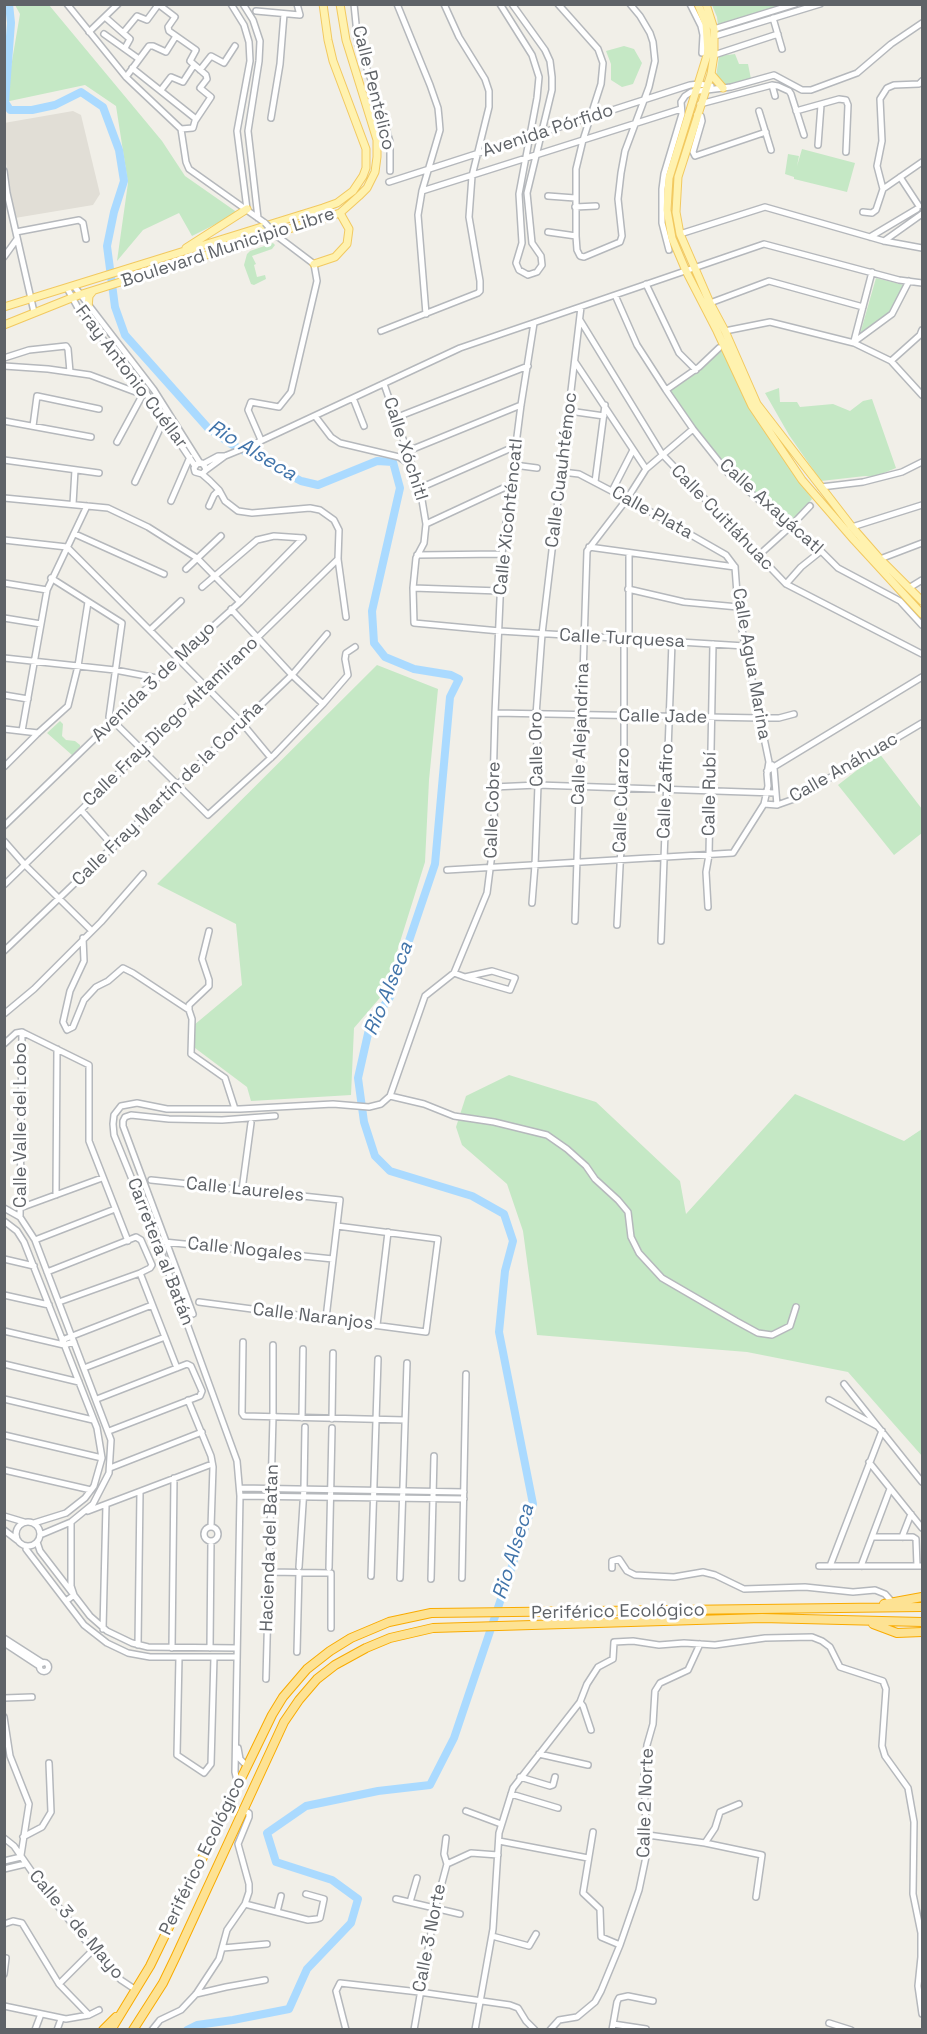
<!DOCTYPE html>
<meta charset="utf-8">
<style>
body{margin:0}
#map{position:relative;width:927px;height:2034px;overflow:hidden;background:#f1efe8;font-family:"Space Grotesk",sans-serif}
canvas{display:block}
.frame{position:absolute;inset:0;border:6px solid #5f6368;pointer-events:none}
</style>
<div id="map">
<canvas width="927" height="2034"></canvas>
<div class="frame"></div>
</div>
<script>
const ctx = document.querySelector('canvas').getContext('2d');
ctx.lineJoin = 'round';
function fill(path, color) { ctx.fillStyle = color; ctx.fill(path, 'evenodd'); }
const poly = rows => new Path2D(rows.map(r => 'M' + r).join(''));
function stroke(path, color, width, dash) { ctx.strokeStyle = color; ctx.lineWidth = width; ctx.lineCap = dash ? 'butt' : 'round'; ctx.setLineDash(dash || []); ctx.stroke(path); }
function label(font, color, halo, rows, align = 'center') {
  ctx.font = font + ' "Space Grotesk",sans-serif'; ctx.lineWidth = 6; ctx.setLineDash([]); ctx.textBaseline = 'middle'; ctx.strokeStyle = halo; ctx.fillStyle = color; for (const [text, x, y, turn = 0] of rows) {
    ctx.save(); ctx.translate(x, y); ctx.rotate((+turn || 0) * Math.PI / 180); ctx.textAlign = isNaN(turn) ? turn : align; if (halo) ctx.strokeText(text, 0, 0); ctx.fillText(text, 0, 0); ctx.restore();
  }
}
fill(poly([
 [73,111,81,115,100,194,93,205,15,218,5,157,4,123]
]), '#e1ded6');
fill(poly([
 [15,5,49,5,162,141,185,176,238,213,192,236,179,213,143,230,117,261,128,183,116,106,85,85,5,102,20,14],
 [712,5,781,4,781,5,718,25,717,17],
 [624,46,634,49,642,63,633,84,622,87,611,80,611,64,606,51],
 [735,54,739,64,748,64,751,79,728,86,720,84,716,77,719,56],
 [802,149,855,163,847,192,794,179,794,177,785,174,788,154,799,156,797,166],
 [273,243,275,245,272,249,252,256,256,264,254,265,257,277,265,275,266,279,254,285,251,284,244,265,247,254,250,251],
 [876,278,904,285,889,312,860,334],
 [721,349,758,422,812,499,791,523,783,519,690,429,670,391,698,372],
 [779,388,780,402,797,402,800,407,833,404,850,411,863,401,872,399,896,468,874,477,865,476,821,481,789,435,765,393],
 [377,665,438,689,429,780,425,862,384,993,354,1028,351,1095,251,1101,247,1087,195,1048,194,1025,242,985,236,924,157,884],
 [60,721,63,724,62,736,66,740,75,741,80,745,80,747,72,755,47,733],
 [879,753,922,809,922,833,894,855,838,785],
 [509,1075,596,1102,680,1181,686,1214,795,1094,904,1141,922,1129,922,1456,848,1372,747,1352,537,1335,523,1231,507,1184,462,1145,456,1127,466,1096]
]), '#c5e8c5');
stroke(poly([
 [9,4,11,23,5,102,10,110,32,110,55,105,81,92,103,107,119,150,124,181,114,212,107,246,115,307,125,335,208,428,231,444,301,481,318,485,377,461,393,462,400,488,372,611,374,643,385,657,414,669,451,675,459,679,450,697,435,864,390,997,370,1025,358,1078,364,1122,375,1156,390,1171,472,1196,504,1214,513,1241,505,1271,499,1332,533,1504,454,1738,430,1785,378,1791,306,1806,267,1833,276,1862,332,1880,358,1899,351,1923,307,1969,289,2009,233,2020,197,2025,187,2030]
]), '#aadaff', 8);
const minor = poly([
 [67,4,126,77,181,129,186,162,189,169,265,223],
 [158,4,175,17,168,27,169,31,196,50,190,61,206,75,207,79,200,88,211,97,195,121,193,128,181,129],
 [231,4,244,25,249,42,250,61,237,131,247,209],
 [243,4,253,20,260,41,259,61,248,131,258,218],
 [354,4,358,44,374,88,390,142,390,171],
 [397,4,430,85,438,108,439,118,440,130,422,191,418,215,426,314],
 [500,4,532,55,539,77,537,98,519,194,522,243,516,263,519,270,528,275,537,272,542,265,541,256,532,243,527,193,552,90,552,77,550,61,545,50,512,4],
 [558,4,598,49,603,63,601,84,583,140,576,169,576,236,577,250,580,256,584,257,620,242,622,236,618,199,621,173,625,151,649,87,655,61,653,42,650,33,640,16,630,4],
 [690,4,701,26,703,35,702,53],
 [256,11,300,15,297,4],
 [105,17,130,39,125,48],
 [773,18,782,49],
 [714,29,795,4],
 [89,32,118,4],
 [123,33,137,16,147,20,158,5],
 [104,34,139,59],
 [715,36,820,4],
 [714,55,778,34],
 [132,68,196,119],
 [200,70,211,56,224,63,235,46],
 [126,77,149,46,153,46,166,52,176,36],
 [772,85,775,96],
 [161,90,171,77,183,82,194,65],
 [700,104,772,85,778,86,789,91,791,94,804,135],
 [759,111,771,150],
 [796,111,839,99,846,100,848,105,846,152],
 [697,114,701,116,702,121,693,152,695,156,766,132],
 [271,118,280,64,284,14],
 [818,145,821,105],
 [4,171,7,193,34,312],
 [900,177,919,206],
 [389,182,690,85,699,84,711,86],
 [883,189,922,162],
 [422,191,681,109],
 [548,196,575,198],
 [575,207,596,206],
 [863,212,872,213,876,210,883,189,877,166,882,141,880,99,887,88,894,85,919,84,922,81],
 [16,232,79,220,83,223,86,239],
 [548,232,576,236],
 [680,234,765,207,884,241,922,248],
 [870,237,917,209],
 [884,241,922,214],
 [669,250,662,223,662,189,664,174,682,114,681,102,685,96,691,92,731,87,774,75,802,90,811,90,857,73,891,44,922,23],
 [4,257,17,239],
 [646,284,679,353,696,370],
 [74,286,154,390,200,463],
 [67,288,78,308,146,393,195,466],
 [615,295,637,345,666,390,693,429,728,473,790,527,821,551,838,568,900,601,922,625],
 [710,303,769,281,863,307],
 [580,320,662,454,786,584,922,654],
 [381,331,478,293,480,291,480,281,469,217,472,176,489,107,489,91,485,79,459,37,444,4],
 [725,331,770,322,854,343,891,361,922,395],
 [854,341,872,272],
 [854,342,892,314,909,281],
 [4,358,29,350,66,346,68,349,70,372],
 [891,361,920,335,922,330],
 [575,362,646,469],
 [4,366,48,369,90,375,141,394],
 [384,384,420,488,426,524,424,543,416,558,413,588,414,623,500,631,745,646],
 [666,390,699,367,719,348],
 [353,398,364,426],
 [569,411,604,416],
 [315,416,331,437,340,443,399,457,412,466],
 [395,418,528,366],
 [4,421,91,437],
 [33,426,37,396,99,409],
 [261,440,248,410,251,402,279,407,291,392,317,281,314,264,277,236],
 [117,442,143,394],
 [408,451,521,405],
 [4,460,99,473],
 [203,464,218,456,225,456,252,445,460,348,764,244,899,280,922,283],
 [514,465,537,468],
 [206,470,225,456],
 [562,472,579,474,644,508,726,555,735,567],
 [202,474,206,470,205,467,202,463,197,464,194,468,195,472,202,474,210,481,219,490,225,501,238,511,252,513,310,508,320,510,334,520,339,530,338,559,346,617],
 [135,482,164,420],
 [595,482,605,405],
 [821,487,863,482,902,472,922,462],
 [420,488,516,446],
 [612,491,633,450],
 [4,498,108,508,148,527,197,558,240,602],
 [171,501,190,457],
 [73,504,75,470],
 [209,506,214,495,219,490],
 [426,524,512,484],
 [852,527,922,505],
 [75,534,164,574],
 [4,540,67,547,242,723,271,758],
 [589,547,735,567],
 [629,553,629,639],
 [417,555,502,554],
 [759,555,790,527,810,506],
 [880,559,922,543],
 [186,569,221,536],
 [51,578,122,623,109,717,208,815,274,755,323,704,348,675,345,659,346,653,355,647],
 [4,583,47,590],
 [786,584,801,567,821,551],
 [202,587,257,540,274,536,303,538],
 [413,588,500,591],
 [909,588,922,580],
 [628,589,684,602,738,607],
 [231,609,292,675,323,704],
 [4,618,41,624],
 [150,630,181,601],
 [4,658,115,670,157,678],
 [4,695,28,699],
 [495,713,760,718,779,718,794,714],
 [4,729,38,733],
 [22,731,47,590,87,506],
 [772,765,774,768,777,805],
 [4,767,38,733,68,706,78,666,88,602],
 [767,771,922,677],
 [493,787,538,785,775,793],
 [764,804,777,805,794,799,922,723],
 [81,810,114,847],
 [4,826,178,658,240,602,303,538],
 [4,841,25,865,91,930],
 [447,870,733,853,764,804,768,786,767,774,769,762,745,646,738,607,735,567],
 [4,885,338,559],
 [532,903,535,865,538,785,536,715,542,634,581,307],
 [708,907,706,872,709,855,713,644],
 [575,921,587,551,627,499,646,469,693,429],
 [617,925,624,788,624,639],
 [83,938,84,961,70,991,63,1022,67,1030,73,1027,84,1000,96,987,108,981,123,968,133,973,189,1010,192,1019,191,1054,225,1078,235,1109],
 [661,941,672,642],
 [4,951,292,675,327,634],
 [454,973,465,977,510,990,515,978,492,971,465,977],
 [189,1010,189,1005,209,986,209,980,202,959,209,931],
 [4,1014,34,989,101,922,143,874],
 [4,1044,16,1033,22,1032,89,1065,89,1141,128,1241],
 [390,1096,425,996,454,973,487,893,495,830,493,787,495,713,502,554,521,405,534,323],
 [390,1096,424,1104,454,1116,494,1122,547,1135,567,1149,586,1166,595,1179,618,1200,628,1212,631,1237,639,1253,662,1278,736,1321,758,1333,772,1335,790,1326,796,1307],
 [151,1180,340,1200,326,1318],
 [242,1190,251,1123],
 [56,1195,57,1049],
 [4,1208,20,1217,35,1240,111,1440,109,1473,93,1504,71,1522,40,1535],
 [20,1208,102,1178],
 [20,1217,22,1032],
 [4,1221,17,1231,24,1242,97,1428,102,1458,94,1486,85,1498,66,1513,34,1523],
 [35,1240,115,1209],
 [164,1242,333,1259],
 [4,1259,34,1266],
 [47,1272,136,1237,141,1240,152,1265,150,1268,140,1273,59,1302],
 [140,1273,177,1368],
 [4,1295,49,1305],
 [199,1302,426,1332,438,1239,337,1226],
 [193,1314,123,1126,123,1121,125,1117,131,1115,169,1119,222,1120,275,1116],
 [377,1325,388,1232],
 [4,1331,64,1345,74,1342],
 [62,1340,152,1305],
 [243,1342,242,1413,244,1416,405,1420],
 [4,1364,79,1382],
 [84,1368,165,1337],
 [844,1384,922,1482],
 [4,1399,93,1420],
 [97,1399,187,1364,191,1366,202,1391,200,1396,109,1431],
 [188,1400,211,1456,213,1467,211,1527],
 [829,1400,877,1426],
 [302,1418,303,1349],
 [332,1419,333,1353],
 [4,1435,102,1458],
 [869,1462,922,1528],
 [110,1468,202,1432],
 [4,1470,91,1490],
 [240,1488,464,1492],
 [240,1496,464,1499],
 [88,1511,212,1464],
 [4,1516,24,1522],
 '16 1534a12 12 0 1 1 24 0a12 12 0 1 1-24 0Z',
 '204 1534a7 7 0 1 1 14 0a7 7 0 1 1-14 0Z',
 [4,1530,17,1540],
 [872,1537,913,1537,916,1539,917,1566],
 [902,1537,911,1514],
 [37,1542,40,1551,90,1616,107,1631,132,1643,148,1647,237,1648],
 [27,1546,26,1549,84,1625,107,1643,128,1653,150,1657,237,1657],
 [819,1566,922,1566],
 [830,1566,882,1431],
 [861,1566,890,1489],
 [299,1567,304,1488,305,1427],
 [329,1568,332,1428],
 [612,1568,612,1561,619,1559,627,1571,635,1575,674,1577,703,1572,715,1575,744,1589,805,1587,853,1592,875,1590,885,1594,892,1602],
 [269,1572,331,1573,331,1628],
 [371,1576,378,1359],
 [400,1578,407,1363],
 [462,1578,466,1374],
 [431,1579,434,1456],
 [66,1601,74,1595,71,1586,71,1522],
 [103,1629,106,1505],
 [4,1638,43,1663],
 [4,1643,39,1666],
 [138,1645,140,1492],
 [172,1648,174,1478],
 [210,1648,211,1541],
 [297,1652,299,1572],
 [179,1657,177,1755,204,1773,211,1764,214,1657],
 '39.5 1667a4.5 4.5 0 1 1 9 0a4.5 4.5 0 1 1-9 0Z',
 [266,1679,273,1417,273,1345],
 [4,1698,32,1697],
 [580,1702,583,1706,591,1730],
 [4,1717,10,1756,29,1804,21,1855],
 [238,1748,240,1759,247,1766],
 [539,1754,588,1765],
 [520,1777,550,1786,553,1785,555,1777],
 [238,1785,235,1772,240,1496,237,1461,157,1241,114,1135,113,1124,114,1115,121,1106,137,1103,167,1109,240,1109,333,1104,369,1107,381,1104,390,1096],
 [511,1794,558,1808],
 [466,1811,501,1824],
 [593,1832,583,1893,600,1909,601,1937,620,1945],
 [648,1835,705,1843,762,1855,756,1897],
 [23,1837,42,1827,51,1812,49,1763],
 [4,1838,14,1846,41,1885,93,1950,121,1980,136,1990],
 [446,1838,444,1854,447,1864],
 [499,1841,588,1858],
 [705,1843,715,1828,720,1812,739,1804],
 [4,1861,21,1857],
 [4,1869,25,1864],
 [396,1899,460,1914],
 [410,1902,417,1878],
 [245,1904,308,1920,317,1919,320,1918,324,1899,306,1894],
 [277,1912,281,1896],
 [4,1924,13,1921,22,1923,59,1984,89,2015],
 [492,1936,529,1946,536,1934],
 [223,1948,267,1944],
 [4,1974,6,1958],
 [59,1984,93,1950],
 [196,1994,226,1987,265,1980],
 [4,2006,66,2019,89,2015,99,2010],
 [829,2023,851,2030],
 [613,2024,646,2029],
 [35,2030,41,2014],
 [57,2030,61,2019],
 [152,2030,160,2020,181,2010,196,1994,219,1959,227,1930,245,1904,249,1892,249,1884,238,1844,249,1817,249,1813,243,1809],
 [346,2030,336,1991,340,1983,419,1992,510,2005,518,2008,526,2021,535,2030],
 [414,2030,435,1909,447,1864,471,1853,498,1855],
 [475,2030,493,1929,499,1833,513,1788,580,1702,587,1684,598,1667,613,1659,614,1642,633,1641,659,1645,684,1643,715,1645,765,1638,812,1637,822,1641,830,1647,840,1667,883,1681,886,1689,882,1746,885,1756,908,1788,914,1822,913,1894,921,1933,921,1957,918,1986,922,2014],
 [550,2030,559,2020,577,2017,595,2002,601,1991,620,1945,639,1890,647,1852,644,1775,647,1745,653,1724,655,1691,660,1683,688,1670,700,1644],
 [612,2030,617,2002,619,1998,628,1996,653,2001]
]);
const major = poly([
 [698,4,706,24,708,52,669,178,667,210,672,238,686,271,717,331,752,406,802,480,854,540,922,614],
 [706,4,714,29,714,55,711,74,678,177,676,212,680,234,710,303,725,331,757,404,852,527,880,559,922,601],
 [711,74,723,88],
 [186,248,247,209],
 [314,264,335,257,347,244,349,229,340,213],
 [4,307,323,208,337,203,353,191,363,176,366,168,366,149,333,61,328,40,323,4],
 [88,308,89,296,93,291],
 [4,325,79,295,340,213,359,196,367,188,375,172,377,157,377,140,346,40,340,4]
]);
const highway = poly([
 [884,1604,922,1597],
 [873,1624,897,1633,922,1632],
 [103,2030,116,2017],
 [111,2030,150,1966,272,1715,283,1697,307,1669,330,1651,351,1638,389,1622,431,1613,922,1607],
 [133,2030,163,1983,176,1956,284,1722,299,1700,317,1679,335,1665,366,1648,390,1638,433,1628,762,1618,922,1622]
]);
stroke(minor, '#b5b8bc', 8);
stroke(major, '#f2c960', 9);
stroke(highway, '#f9ab00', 10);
stroke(minor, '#fff', 5);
stroke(major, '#fff2af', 7);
stroke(highway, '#fde293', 8);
const minorBridge = poly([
 [265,223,277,236]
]);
stroke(minorBridge, '#b5b8bc', 8, []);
stroke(minorBridge, '#fff', 5);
label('18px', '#5f6368', '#fff', [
 ["Calle Pentélico",373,88,76],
 ["Avenida Pórfido",548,131,-18],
 ["Boulevard Municipio Libre",228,248,-18],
 ["Fray Antonio Cuéllar",131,377,53],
 ["Calle Xóchitl",405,449,72],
 ["Calle Cuauhtémoc",562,470,-83],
 ["Calle Axayácatl",771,507,42],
 ["Calle Plata",652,513,29],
 ["Calle Xicohténcatl",509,517,-84],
 ["Calle Cuitláhuac",722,518,46],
 ["Calle Turquesa",622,639,3],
 ["Calle Agua Marina",751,664,80],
 ["Avenida 3 de Mayo",154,682,-44],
 ["Calle Jade",663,717,1],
 ["Calle Fray Diego Altamirano",171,722,-44],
 ["Calle Alejandrina",581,734,-88],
 ["Calle Oro",537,749,-91],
 ["Calle Anáhuac",844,768,-30],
 ["Calle Zafiro",666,791,-88],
 ["Calle Fray Martín de la Coruña",168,794,-44],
 ["Calle Rubí",710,794,-89],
 ["Calle Cuarzo",622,800,-88],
 ["Calle Cobre",493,810,-88],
 ["Calle Valle del Lobo",21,1125,-90],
 ["Calle Laureles",245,1190,6],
 ["Calle Nogales",245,1250,6],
 ["Carretera al Batán",160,1252,69],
 ["Calle Naranjos",313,1317,7],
 ["Hacienda del Batan",270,1548,-88],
 ["Periférico Ecológico",618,1612,-1],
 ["Calle 2 Norte",646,1803,-88],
 ["Periférico Ecológico",203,1856,-64],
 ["Calle 3 de Mayo",76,1925,50],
 ["Calle 3 Norte",430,1938,-79]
]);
label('italic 20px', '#4174aa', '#fff', [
 ["Rio Alseca",252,451,31],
 ["Rio Alseca",389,989,-68],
 ["Rio Alseca",514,1552,-73]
]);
</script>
